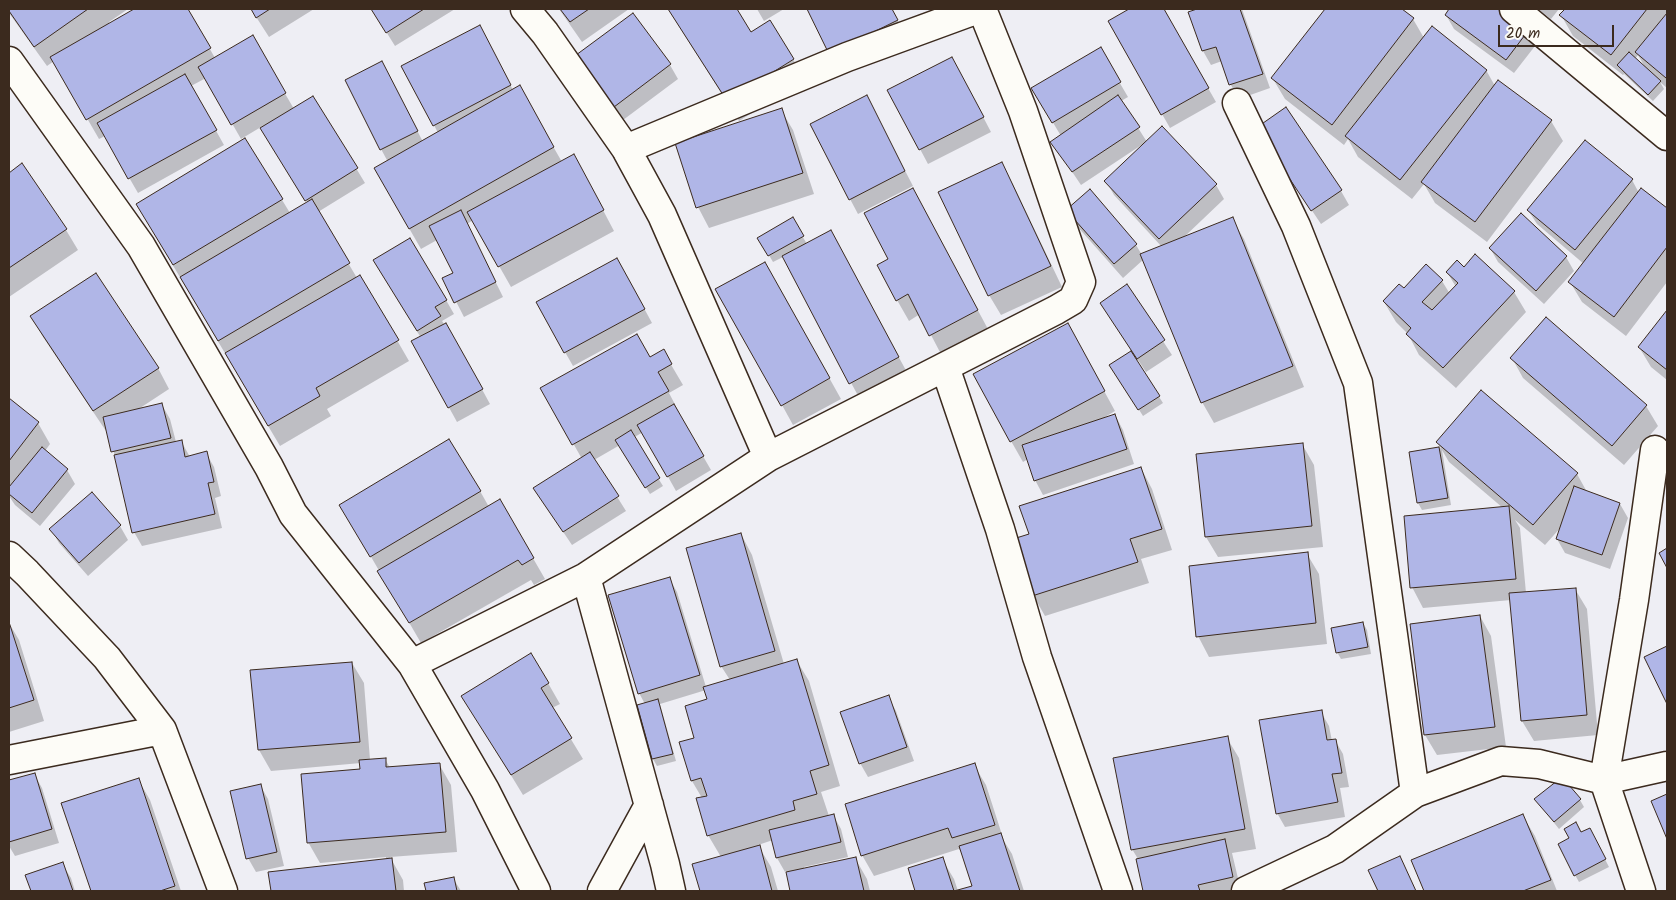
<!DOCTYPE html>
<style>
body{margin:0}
#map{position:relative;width:1676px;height:900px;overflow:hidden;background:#eeeef4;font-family:Kalam,sans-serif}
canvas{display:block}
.frame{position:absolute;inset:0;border:10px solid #3b2a1e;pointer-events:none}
.scale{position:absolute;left:1498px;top:25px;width:116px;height:22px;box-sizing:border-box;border:2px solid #3b2a1e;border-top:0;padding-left:6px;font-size:15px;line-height:18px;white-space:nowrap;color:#3b2a1e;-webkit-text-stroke:4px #fdfcf7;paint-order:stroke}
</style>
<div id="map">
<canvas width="1676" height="900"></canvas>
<div class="frame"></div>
<div class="scale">20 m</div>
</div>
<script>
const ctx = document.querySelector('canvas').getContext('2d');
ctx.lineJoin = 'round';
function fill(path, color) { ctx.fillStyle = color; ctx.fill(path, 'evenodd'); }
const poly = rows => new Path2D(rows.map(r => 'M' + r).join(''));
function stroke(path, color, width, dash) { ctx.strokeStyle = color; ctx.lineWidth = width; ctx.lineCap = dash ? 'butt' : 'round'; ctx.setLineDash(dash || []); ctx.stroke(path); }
fill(poly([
 [9,9,128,9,109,22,110,24,136,9,187,9,215,58,252,37,294,109,313,97,365,183,318,212,357,278,360,276,409,361,327,409,331,416,280,446,149,225,245,139,290,213,308,203,261,127,241,139,206,78,191,86,224,145,138,193,105,136,99,139,54,61,47,66,9,13],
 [251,9,314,9,269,37],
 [372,9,455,9,395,46],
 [559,9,629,9,582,42],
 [668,9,735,9,751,33,793,59,805,80,739,121],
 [757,9,784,9,764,21],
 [809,9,892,9,908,41,831,53],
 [1132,9,1163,9,1216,102,1170,128,1109,21],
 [1201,9,1242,9,1270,88,1239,99,1231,85,1222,61,1211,65,1203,51,1189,13],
 [1326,9,1400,9,1413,19,1424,38,1486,70,1495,86,1551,121,1563,141,1487,242,1435,203,1424,184,1412,199,1358,157,1348,139,1344,145,1285,99,1273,79],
 [1451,9,1495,9,1527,32,1535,46,1514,73,1454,29,1446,15],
 [1538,9,1559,9,1551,19],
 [1566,9,1667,9,1667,88,1660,82,1664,89,1653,101,1624,74,1623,75,1573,36,1561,15],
 [1638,55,1646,69,1635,59],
 [632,15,670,65,678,79,619,123,582,73],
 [487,41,513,90,519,87,562,162,585,176,614,231,511,287,473,220,467,224,503,297,464,317,444,278,454,274,437,240,421,249,375,169,388,162,381,149,390,77,423,142,438,133,434,125],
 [1100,49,1128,97,1121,101,1147,142,1162,128,1216,185,1224,199,1182,239,1232,219,1244,239,1304,387,1214,423,1202,402,1144,259,1123,278,1076,225,1068,210,1136,245,1142,255,1162,247,1114,195,1106,181,1144,145,1143,144,1081,185,1052,142,1061,136,1033,89],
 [960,73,991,132,928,164,889,91],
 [781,110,793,130,814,194,709,228,698,207],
 [874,111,913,186,858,214,850,199],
 [1266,142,1341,191,1349,205,1321,224],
 [1001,164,1013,184,1062,287,1001,315,989,295],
 [22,165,66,230,78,250,9,297,9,174],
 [1632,180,1639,193,1642,190,1667,209,1667,282,1626,336,1582,302,1570,282,1584,264,1537,224,1528,210],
 [924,210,989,331,942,356,920,314,909,321,897,300,890,260],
 [1521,215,1566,257,1574,271,1544,304,1498,262,1490,248],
 [792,219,807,244,831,231,910,378,862,403,783,257,773,262,759,238],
 [765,263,841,399,793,425,782,405],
 [1464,269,1514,292,1526,312,1456,388,1419,355,1408,334,1396,322,1384,302,1404,290,1442,281,1450,294,1456,287,1447,272],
 [625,273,652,323,573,366,565,352],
 [383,274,446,300,454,314,442,321,454,338,490,404,457,422,413,342,421,338],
 [1127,286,1172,355,1146,372,1138,360,1136,361,1163,403,1143,416,1111,366,1132,351,1101,303],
 [1667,312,1667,380,1651,367,1639,347],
 [32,317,158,368,169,389,137,410,162,405,170,419,176,442,181,441,190,457,206,453,214,467,221,496,215,498,222,528,142,546,134,532,108,429,106,431,43,337],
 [1079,345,1115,411,1105,417,1106,418,1115,415,1123,430,1134,464,1043,495,1035,480,1028,459,1023,462,1011,441],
 [663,351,683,385,669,393,679,412,678,413,711,470,676,491,643,432,633,438,663,486,650,494,620,445,594,460,626,511,572,545,543,502,582,459,542,388,650,358],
 [1512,358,1646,406,1658,426,1624,465,1523,378],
 [9,399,38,423,50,444,45,451,67,470,75,484,40,526,15,505,9,496],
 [1437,442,1577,474,1587,492,1620,504,1628,518,1610,569,1565,553,1557,539,1562,526,1545,545,1515,520,1520,528,1526,593,1575,589,1587,609,1598,735,1534,741,1522,721,1511,600,1423,608,1412,587,1503,508,1449,462,1442,450,1451,505,1422,510,1418,503,1410,453,1441,448],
 [1302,444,1314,465,1323,547,1218,557,1206,537,1197,456],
 [1141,468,1152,489,1172,550,1141,559,1149,583,1045,616,1033,595,1030,535],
 [480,491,489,507,500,501,545,579,534,585,531,580,421,643,341,505],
 [92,494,120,526,128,540,88,576,59,543,51,529],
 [741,534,752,555,784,664,797,661,809,681,840,786,821,792,829,816,833,815,841,829,848,857,804,867,804,869,855,858,867,879,870,891,791,891,787,871,785,872,777,858,773,840,758,845,771,867,778,891,701,891,694,864,721,857,708,835,702,798,692,781,681,743,695,739,709,700,706,690,660,704,676,761,657,766,653,759,639,706,645,704,639,693,669,578,677,592,706,687,730,680,721,666],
 [1307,554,1319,574,1327,644,1209,657,1198,636],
 [1480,616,1491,636,1506,747,1437,755,1425,735,1411,625],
 [9,623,19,640,44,721,9,732],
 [1363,623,1367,630,1371,654,1341,659,1337,652],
 [1667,647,1667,701,1646,658],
 [352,663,364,683,370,760,385,759,390,768,439,764,451,785,457,852,390,857,403,880,404,891,272,891,270,873,386,860,386,857,320,863,308,842,361,771,361,763,271,771,259,750,252,671],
 [548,683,560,704,552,708,583,759,523,795,475,716],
 [888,697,896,711,914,761,868,777,860,763],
 [1321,712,1329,726,1332,741,1335,740,1343,754,1349,787,1340,788,1345,817,1285,827,1277,813],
 [1227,738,1239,758,1256,849,1232,853,1241,891,1144,891,1138,859,1132,849],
 [974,765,986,785,1004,841,1012,854,1024,891,958,891,973,887,963,855,959,849,874,876,862,855],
 [34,774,42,788,59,843,15,856,9,846,9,781],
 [1561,778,1580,800,1584,807,1559,829,1536,800],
 [138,779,150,800,181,891,92,891,63,804],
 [260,785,268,799,284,866,256,872,248,858],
 [1523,816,1535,836,1557,891,1425,891,1412,861],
 [1581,833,1593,836,1609,867,1579,882,1575,875,1571,838],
 [1399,858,1416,891,1379,891,1370,871],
 [942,859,954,879,958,891,916,891,909,869],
 [62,864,71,878,75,891,32,891,27,876],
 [453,878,461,891,427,891,426,884]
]), '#0003');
const building = poly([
 [9,9,88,9,34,47,9,11,9,9],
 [134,9,188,9,211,48,86,120,50,57,134,9],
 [251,9,270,9,256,18,251,9],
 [371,9,424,9,386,33,371,9],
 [560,9,589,9,570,22,560,9],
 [668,9,737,9,751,32,770,20,794,59,727,101,668,9],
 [807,9,892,9,898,20,829,54,807,9],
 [1129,9,1164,9,1209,88,1161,115,1108,21,1129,9],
 [1197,9,1240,9,1263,74,1229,85,1216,47,1202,51,1188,12,1197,9],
 [1325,9,1402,9,1414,18,1332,125,1271,78,1325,9],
 [1449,9,1498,9,1528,31,1506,60,1445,15,1449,9],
 [1565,9,1647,9,1611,55,1559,15,1565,9],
 [633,13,671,64,610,110,572,58,633,13],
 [1667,13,1667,76,1666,78,1635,52,1667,13],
 [480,25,511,85,433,126,401,66,480,25],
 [1432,26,1487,70,1400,180,1345,136,1432,26],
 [253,35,286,93,231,125,198,67,253,35],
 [1101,47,1121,82,1052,123,1031,88,1101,47],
 [1629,52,1661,81,1648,95,1617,65,1629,52],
 [952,57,984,117,919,150,887,90,952,57],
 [382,61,418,131,380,150,345,80,382,61],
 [185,74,217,130,128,179,97,123,185,74],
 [1498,80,1552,120,1475,222,1421,182,1498,80],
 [520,85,554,147,409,229,374,168,520,85],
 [867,95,905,171,849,200,810,124,867,95],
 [1118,95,1140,127,1072,172,1050,142,1118,95],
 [313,96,358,168,305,201,260,128,313,96],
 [1286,107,1342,190,1311,211,1256,128,1286,107],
 [782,108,803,173,696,208,675,143,782,108],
 [1162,126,1217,184,1159,239,1104,181,1162,126],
 [245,138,283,199,173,265,136,204,245,138],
 [1585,140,1633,179,1575,250,1527,210,1585,140],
 [574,154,604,210,498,267,467,212,574,154],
 [1002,162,1051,266,988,296,938,192,1002,162],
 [22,163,67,229,9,268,9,173,22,163],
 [913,188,978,310,929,336,908,294,896,301,877,265,888,259,864,213,913,188],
 [1641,188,1667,208,1667,247,1614,317,1568,282,1641,188],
 [1090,189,1137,244,1114,264,1066,210,1090,189],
 [312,199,350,263,218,341,180,277,312,199],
 [461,210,496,282,454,303,442,278,453,273,429,226,461,210],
 [1521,213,1567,256,1536,291,1489,248,1521,213],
 [793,217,804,236,768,256,757,238,793,217],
 [1233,217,1293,366,1201,403,1140,254,1233,217],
 [831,230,899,357,849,384,782,256,831,230],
 [410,238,447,300,435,307,441,316,417,331,373,260,410,238],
 [1475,254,1515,291,1443,368,1406,334,1411,328,1383,301,1399,284,1404,288,1426,264,1443,280,1422,302,1432,310,1458,283,1446,272,1457,260,1464,267,1475,254],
 [617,258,645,309,564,353,536,302,617,258],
 [765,262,830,378,781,406,715,289,765,262],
 [96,273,159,368,93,411,30,316,96,273],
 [360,275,399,340,316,388,320,396,268,426,225,353,360,275],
 [1127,284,1165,340,1137,359,1100,303,1127,284],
 [1667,310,1667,370,1638,347,1667,310],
 [1546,317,1647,405,1612,446,1510,358,1546,317],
 [446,323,483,389,448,408,411,341,446,323],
 [1068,323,1105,391,1010,442,973,374,1068,323],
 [637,334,650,357,664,349,672,364,658,372,669,391,572,445,540,388,637,334],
 [1131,351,1160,396,1138,410,1109,365,1131,351],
 [1481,390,1578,473,1533,525,1436,442,1481,390],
 [9,398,39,422,9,461,9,398],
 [162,403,171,438,111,452,103,417,162,403],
 [674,404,704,456,667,477,637,425,674,404],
 [1115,414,1127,449,1034,481,1022,445,1115,414],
 [631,430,660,478,645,488,615,440,631,430],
 [449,439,481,491,370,557,339,505,449,439],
 [182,440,185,457,207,451,214,482,208,483,215,514,132,533,114,455,182,440],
 [1303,443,1312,526,1205,537,1196,454,1303,443],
 [42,447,68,469,32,513,9,494,9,487,42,447],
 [1439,447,1448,498,1417,503,1409,452,1439,447],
 [590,452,619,496,563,532,533,488,590,452],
 [1141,467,1162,529,1130,539,1138,562,1032,596,1013,539,1029,534,1019,506,1141,467],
 [1574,486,1620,503,1602,555,1556,539,1574,486],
 [92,492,121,525,79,563,49,529,92,492],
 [500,499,534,558,522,565,518,560,409,623,377,571,500,499],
 [1509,506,1516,579,1410,588,1404,516,1509,506],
 [741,533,775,651,720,667,686,548,741,533],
 [1667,548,1667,568,1659,553,1667,548],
 [1308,552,1316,623,1196,637,1189,566,1308,552],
 [670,577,700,675,638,694,608,595,670,577],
 [1576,588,1587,715,1521,721,1509,593,1576,588],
 [1480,615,1495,727,1424,735,1410,624,1480,615],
 [9,622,34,700,9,708,9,622],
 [1363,622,1368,647,1336,653,1331,628,1363,622],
 [1667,646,1667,704,1644,657,1667,646],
 [531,653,549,683,541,688,572,738,511,775,461,696,531,653],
 [797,659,829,765,810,771,817,794,793,801,795,810,707,836,696,798,707,796,701,778,691,781,679,742,694,738,685,706,707,699,703,687,797,659],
 [352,662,360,742,258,750,250,670,352,662],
 [889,695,907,747,859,764,840,712,889,695],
 [658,699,673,754,652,759,637,705,658,699],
 [1322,710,1327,740,1336,739,1342,773,1332,774,1338,802,1276,814,1259,720,1322,710],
 [1228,736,1245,829,1131,850,1113,758,1228,736],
 [386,758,386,767,440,763,446,832,307,843,301,774,360,769,359,760,386,758],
 [975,763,995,825,952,838,948,828,861,856,845,804,975,763],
 [35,773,52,829,9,842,9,780,35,773],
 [1562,777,1581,799,1554,822,1534,799,1562,777],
 [139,778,175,886,160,891,91,891,61,803,139,778],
 [261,784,277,852,246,859,230,791,261,784],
 [1667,794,1667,839,1651,801,1667,794],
 [834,814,841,842,776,858,769,830,834,814],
 [1523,814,1551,880,1523,891,1424,891,1411,860,1523,814],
 [1576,822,1581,832,1590,828,1606,859,1574,876,1558,844,1569,838,1564,829,1576,822],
 [1001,833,1020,891,954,891,972,886,959,846,1001,833],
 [1225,839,1233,877,1198,885,1200,891,1143,891,1136,859,1225,839],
 [760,845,772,891,700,891,692,864,760,845],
 [1400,856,1416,891,1378,891,1368,870,1400,856],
 [856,857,864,891,790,891,786,872,856,857],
 [943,857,954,891,915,891,908,868,943,857],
 [392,858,396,891,271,891,268,872,392,858],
 [63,862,73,891,31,891,25,875,63,862],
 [454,877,457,891,426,891,424,883,454,877]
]);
fill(building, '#b0b6e7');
stroke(building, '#3b2a1e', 1);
const street = poly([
 [525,9,545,33,626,149,662,215,768,457],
 [1514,9,1667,136],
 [9,61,141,246,269,467,293,514,412,664,485,790,536,891],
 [1237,103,1296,226,1358,383,1415,793],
 [626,149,847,57,978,9],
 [945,367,1000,529,1037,657,1118,891],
 [9,556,27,573,107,658,162,730,223,891],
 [586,577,665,864,671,891],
 [412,664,586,577,768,457,1056,310,1073,300,1081,282,1023,111,982,9],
 [9,760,162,730],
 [602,891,649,805],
 [1246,891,1335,849,1415,793,1501,761,1539,764,1604,780,1667,766],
 [1641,891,1604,780,1634,600,1655,450]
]);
stroke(street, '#3b2a1e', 31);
stroke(street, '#fdfcf7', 28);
</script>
